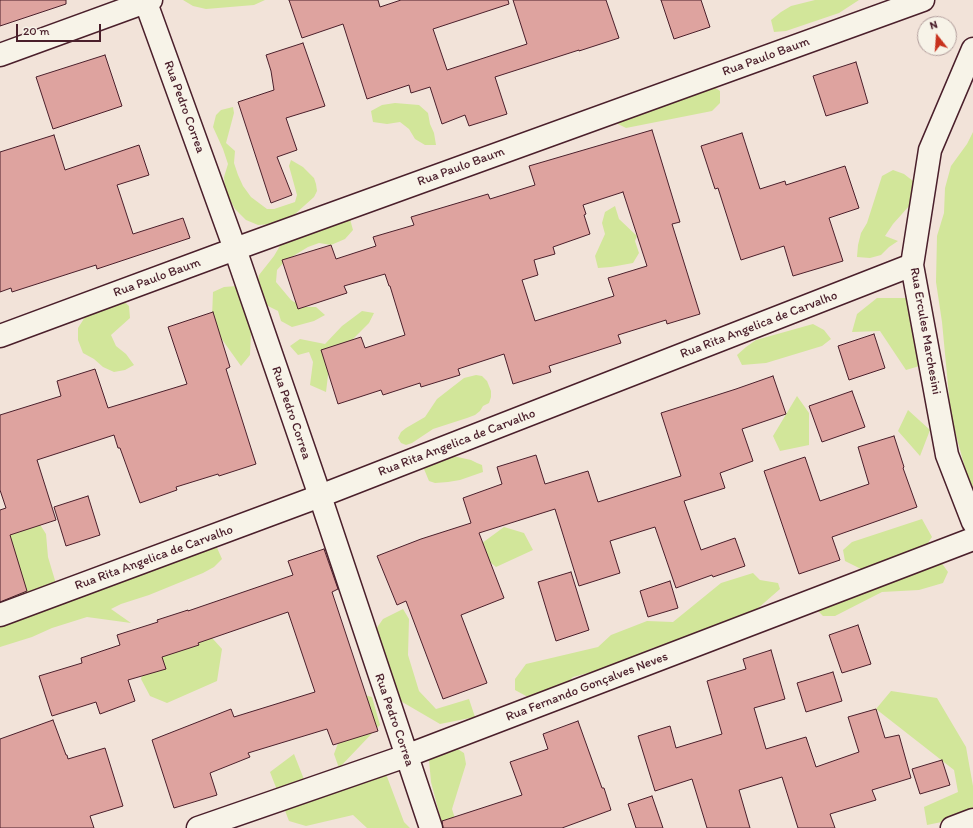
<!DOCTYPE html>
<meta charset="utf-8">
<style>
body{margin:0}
#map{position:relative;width:973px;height:828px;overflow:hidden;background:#f2e3d9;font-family:Itim,sans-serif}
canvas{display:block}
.north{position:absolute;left:917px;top:16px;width:40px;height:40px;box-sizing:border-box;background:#f7f3e8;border:1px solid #b29e9c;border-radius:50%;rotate:343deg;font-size:11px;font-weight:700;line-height:16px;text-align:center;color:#4a1f2b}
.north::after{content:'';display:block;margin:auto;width:14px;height:18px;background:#c8321e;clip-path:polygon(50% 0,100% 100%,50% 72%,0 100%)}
.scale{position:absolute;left:16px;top:24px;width:85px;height:18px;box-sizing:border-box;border:2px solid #4a1f2b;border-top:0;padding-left:5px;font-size:12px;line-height:14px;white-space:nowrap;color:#4a1f2b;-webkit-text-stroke:3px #f7f3e8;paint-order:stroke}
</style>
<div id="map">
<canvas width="973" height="828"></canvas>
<div class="north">N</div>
<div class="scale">20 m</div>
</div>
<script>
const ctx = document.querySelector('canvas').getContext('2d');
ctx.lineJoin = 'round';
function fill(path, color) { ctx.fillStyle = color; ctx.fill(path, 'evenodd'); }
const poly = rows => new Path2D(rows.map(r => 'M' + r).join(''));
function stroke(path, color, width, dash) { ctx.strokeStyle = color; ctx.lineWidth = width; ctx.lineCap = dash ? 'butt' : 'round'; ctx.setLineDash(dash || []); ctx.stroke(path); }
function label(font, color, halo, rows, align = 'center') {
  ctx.font = font + ' Itim,sans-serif'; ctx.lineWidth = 3; ctx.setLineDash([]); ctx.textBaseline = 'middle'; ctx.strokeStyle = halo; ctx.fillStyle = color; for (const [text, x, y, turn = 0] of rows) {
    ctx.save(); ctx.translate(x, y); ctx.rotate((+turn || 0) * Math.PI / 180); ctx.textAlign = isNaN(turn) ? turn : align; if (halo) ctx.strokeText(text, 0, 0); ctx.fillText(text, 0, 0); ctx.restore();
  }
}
fill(poly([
 [183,0,265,0,254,5,206,9,193,6],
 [815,0,859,0,839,13,786,31,774,32,771,20,781,12,791,6],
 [707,82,720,91,720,103,712,111,626,128,616,123,622,113],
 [395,103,419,105,428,113,430,124,434,133,436,145,425,145,415,139,409,129,400,122,387,124,373,122,371,111,382,105],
 [233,107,234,113,226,143,235,151,234,163,238,175,243,186,251,197,267,209,274,209,295,202,297,195,289,166,291,160,303,167,314,178,316,184,317,191,314,197,295,214,284,220,272,224,258,225,246,220,235,209,225,191,224,177,228,164,223,149,213,127,216,115,221,110],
 [973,132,973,497,951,417,942,322,936,282,937,236,944,213,945,188,951,166,967,144],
 [893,170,904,174,913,181,913,194,910,205,893,224,885,236,898,241,889,247,881,255,870,258,857,257,858,245,861,233,867,223,882,176],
 [615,206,619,219,637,236,635,241,639,253,633,263,611,267,598,268,595,256,605,234,602,223,605,212],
 [350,219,353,230,345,239,331,245,319,243,308,247,285,261,277,270,276,282,291,300,303,307,316,307,325,315,314,321,292,327,281,321,278,311,268,306,259,298,257,287,259,275,274,256,281,244,290,236],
 [237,286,240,297,249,320,251,333,250,355,241,366,221,338,212,317,213,292,224,287],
 [119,297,129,306,130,318,111,335,116,346,126,354,134,365,125,370,114,372,103,367,94,359,83,353,78,340,78,328,85,317,93,308],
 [877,298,914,298,925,306,939,343,933,362,906,370,880,331,852,332,857,314],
 [362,311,374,313,369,323,343,349,329,367,326,392,310,385,313,362,309,352,298,355,290,346,300,339,325,344,342,326],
 [813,324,824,330,831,339,822,346,766,363,742,365,737,355,746,347,756,340],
 [476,375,482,376,487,381,491,391,491,397,489,403,483,406,480,411,475,415,467,418,433,429,412,443,406,445,401,443,398,438,401,432,406,428,425,417,437,399,464,378],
 [797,396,809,413,809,445,780,451,773,436],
 [908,410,930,430,920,456,898,431],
 [453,456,471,460,477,463,482,465,483,472,460,480,448,482,435,483,429,481,424,469,427,464],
 [922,519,932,537,925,547,861,569,845,561,843,550,852,542],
 [39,523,46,534,48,557,60,597,214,541,222,559,214,567,203,573,149,595,121,604,111,609,131,623,87,617,52,628,32,637,0,647,0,586,6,531],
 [504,527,524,533,533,550,496,567,474,549],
 [941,562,948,572,943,583,919,590,882,592,835,616,823,616,815,608],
 [753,573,760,580,778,583,780,589,749,616,725,621,709,636,652,648,626,663,573,677,553,697,537,702,515,690,515,679,526,664,598,647,611,635,647,621,673,622,721,583],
 [403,609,409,619,408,655,419,691,436,709,469,699,475,717,440,724,392,696,380,662,376,629,383,619],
 [205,630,222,649,217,681,167,703,150,696,141,679,148,656],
 [891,691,937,698,966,747,973,786,973,812,971,816,927,825,924,807,958,792,954,770,876,709],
 [360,694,372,697,380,725,339,768,334,754,355,698],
 [448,743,464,753,466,764,452,809,458,828,443,828,431,782,429,760,443,744],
 [294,754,307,787,386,774,404,822,410,828,367,828,353,815,306,826,289,821,270,772]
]), '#d2e69a');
const building = poly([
 [0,0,66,0,66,4,0,26,0,0],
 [289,0,378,0,380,7,401,0,508,0,509,4,433,29,447,70,527,44,513,0,606,0,619,38,579,51,579,50,495,77,507,114,469,126,465,115,442,124,430,87,411,93,409,85,367,99,343,24,302,38,289,0],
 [661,0,701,0,710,27,674,39,661,0],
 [303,43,325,106,286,118,297,150,277,157,292,195,271,203,238,102,274,90,271,71,266,55,303,43],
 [105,55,122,106,53,129,36,77,105,55],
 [856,62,868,103,826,116,813,76,856,62],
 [652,130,680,222,672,224,700,314,667,324,666,320,618,335,621,343,549,366,551,372,513,384,504,354,458,369,460,375,421,387,420,383,383,395,381,390,338,404,321,350,361,337,365,348,405,335,390,286,389,286,385,274,344,286,347,293,298,309,282,260,331,245,336,259,376,246,373,237,414,225,411,217,488,194,490,199,535,185,529,166,652,130],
 [623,192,647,266,608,278,614,296,535,321,522,280,538,275,534,260,555,254,553,247,590,234,584,215,586,214,583,205,623,192],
 [742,133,760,189,785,181,786,185,845,166,859,208,829,218,843,261,793,276,784,246,741,260,718,188,715,189,701,146,742,133],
 [54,135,65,170,139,145,149,175,117,185,133,234,183,218,190,238,97,269,96,265,12,292,11,288,0,292,0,152,54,135],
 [213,312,230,367,226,369,256,464,219,476,218,474,176,487,177,490,140,503,120,448,118,448,114,435,37,460,56,520,10,535,27,591,0,602,0,510,6,508,0,490,0,415,61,396,57,381,95,369,108,408,187,384,168,327,213,312],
 [874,334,885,368,849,380,838,346,874,334],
 [773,376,786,414,742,429,753,461,720,473,725,488,684,501,701,550,735,538,745,566,713,577,712,575,676,588,655,527,610,541,620,573,579,586,555,509,479,533,504,598,461,615,487,683,443,699,406,601,397,605,377,556,421,539,471,523,463,498,502,484,497,467,536,455,545,484,588,471,598,502,681,476,661,413,736,389,773,376],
 [852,391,865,427,822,442,809,406,852,391],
 [894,436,904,467,903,468,917,507,832,537,840,560,799,574,764,471,805,457,820,501,869,484,858,447,894,436],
 [88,496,100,535,66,546,54,507,88,496],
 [324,549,338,589,332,592,378,731,333,745,327,729,248,753,250,757,210,773,217,795,174,808,152,740,231,709,234,717,315,692,288,612,198,643,199,645,162,657,166,669,128,680,135,701,100,714,96,702,52,716,39,676,82,663,81,658,120,645,117,635,158,622,157,620,188,610,188,611,293,575,288,561,324,549],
 [571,572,589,630,556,641,538,582,571,572],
 [670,581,678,608,648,617,640,591,670,581],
 [858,625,871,664,842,673,829,635,858,625],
 [771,650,785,699,754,708,766,749,806,737,816,767,859,752,848,717,876,709,885,738,899,735,911,778,872,790,876,800,830,814,835,828,798,828,782,777,739,790,750,828,707,828,692,779,655,791,638,736,670,726,676,748,722,734,707,681,746,669,743,659,771,650],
 [833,672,842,701,806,712,797,683,833,672],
 [53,720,66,755,67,755,68,759,105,748,123,806,90,816,94,828,0,828,0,739,53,720],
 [578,721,602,788,604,788,611,810,562,828,443,828,442,821,522,795,510,762,548,749,543,734,578,721],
 [942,760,950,785,920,794,912,769,942,760],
 [652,796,663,828,636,828,628,804,652,796]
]);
fill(building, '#dea39f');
stroke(building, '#4a1f2b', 1);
const minor = poly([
 [145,0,235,249,320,496,431,828],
 [973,49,930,150,912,265,947,455,973,522],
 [0,55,151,0],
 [0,336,235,249,923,0],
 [0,615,320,496,912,265],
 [198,828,406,756,973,539],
 [952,828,973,820]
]);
stroke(minor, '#4a1f2b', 25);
stroke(minor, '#f7f3e8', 22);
label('13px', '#4a1f2b', '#f7f3e8', [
 ["Rua Paulo Baum",766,57,-20],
 ["Rua Pedro Correa",184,107,70],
 ["Rua Paulo Baum",461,167,-20],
 ["Rua Paulo Baum",157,278,-20],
 ["Rua Rita Angelica de Carvalho",759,325,-21],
 ["Rua Ercules Marchesini",925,331,80],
 ["Rua Pedro Correa",291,413,71],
 ["Rua Rita Angelica de Carvalho",457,443,-21],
 ["Rua Rita Angelica de Carvalho",154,558,-20],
 ["Rua Fernando Gonçalves Neves",587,687,-21],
 ["Rua Pedro Correa",394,720,71]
]);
</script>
